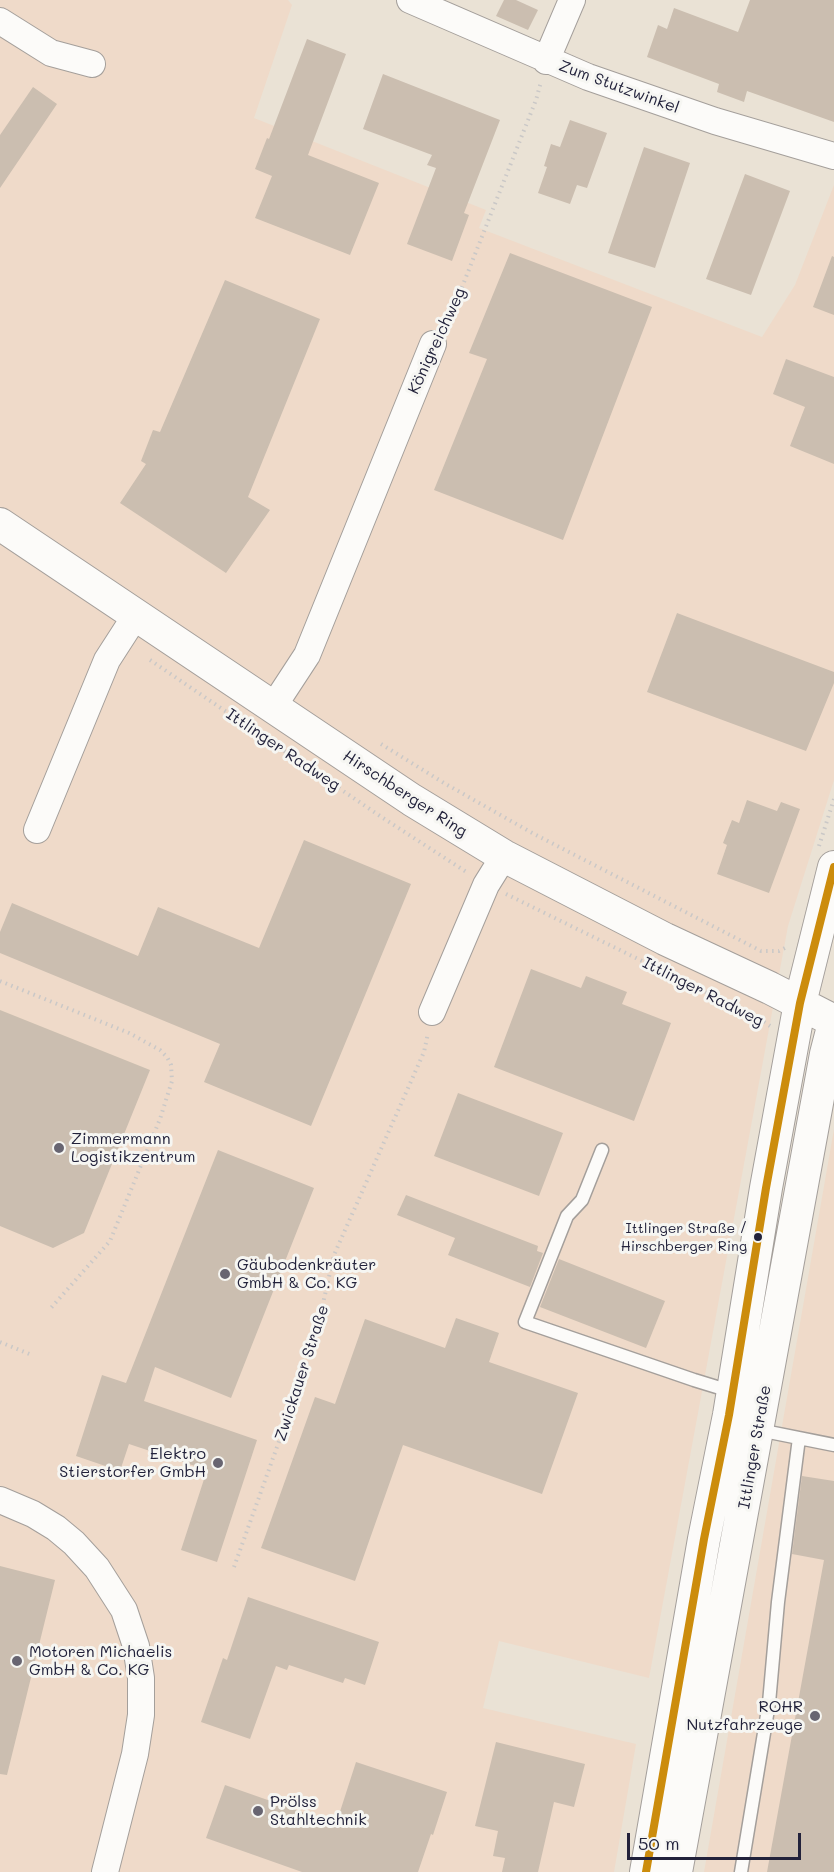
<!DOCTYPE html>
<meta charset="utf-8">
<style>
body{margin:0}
#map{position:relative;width:834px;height:1872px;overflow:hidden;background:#eae2d5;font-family:Mali,sans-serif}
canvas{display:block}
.scale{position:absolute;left:627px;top:1833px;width:174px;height:27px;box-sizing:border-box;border:3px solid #22223b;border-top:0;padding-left:8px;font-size:18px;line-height:21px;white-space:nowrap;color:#22223b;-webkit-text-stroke:4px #f6f6f2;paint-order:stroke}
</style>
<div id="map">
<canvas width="834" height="1872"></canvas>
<div class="scale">50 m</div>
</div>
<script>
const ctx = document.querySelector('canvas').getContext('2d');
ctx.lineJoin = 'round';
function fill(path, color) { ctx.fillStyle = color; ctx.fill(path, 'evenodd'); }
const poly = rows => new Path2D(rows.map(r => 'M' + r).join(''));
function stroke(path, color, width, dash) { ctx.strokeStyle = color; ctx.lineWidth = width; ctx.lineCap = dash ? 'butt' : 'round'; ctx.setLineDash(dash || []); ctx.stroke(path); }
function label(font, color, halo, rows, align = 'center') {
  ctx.font = font + ' Mali,sans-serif'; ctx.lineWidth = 6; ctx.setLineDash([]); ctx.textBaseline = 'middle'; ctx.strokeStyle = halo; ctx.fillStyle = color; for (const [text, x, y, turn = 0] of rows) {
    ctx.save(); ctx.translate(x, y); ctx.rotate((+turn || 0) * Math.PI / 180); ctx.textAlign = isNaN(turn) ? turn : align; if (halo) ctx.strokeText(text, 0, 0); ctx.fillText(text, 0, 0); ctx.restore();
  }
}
fill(poly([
 [0,0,288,0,292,5,254,118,486,210,479,228,762,337,795,285,834,185,834,780,788,926,649,1678,499,1641,483,1708,636,1744,614,1872,0,1872],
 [834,1129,834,1872,704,1872]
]), '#efdac9');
fill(poly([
 [504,0,516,0,538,10,528,30,496,16],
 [750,0,834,0,834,122,747,91,744,102,717,92,719,84,647,57,658,25,667,29,674,8,738,32],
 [307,39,346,54,308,155,379,183,350,255,255,218,272,176,255,169,267,138,269,139],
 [383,74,500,120,464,213,469,215,452,261,407,244,436,168,427,165,432,155,363,129],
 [33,87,57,104,0,188,0,135],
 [570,120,607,133,587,188,577,185,570,204,538,193,547,167,544,166,551,144,560,147],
 [644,147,690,163,655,268,608,253],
 [745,174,790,191,751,295,706,279],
 [510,253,652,307,563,540,434,490,487,359,469,353],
 [832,256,834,257,834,315,813,307],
 [225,280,320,319,248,497,270,510,226,573,120,503,146,464,141,461,153,430,160,432],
 [786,359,834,377,834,464,790,446,805,407,773,394],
 [677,613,834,672,834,683,806,751,647,692],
 [747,800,777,811,781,802,800,809,769,893,717,874,727,845,723,843,732,820,739,823],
 [304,840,411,884,311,1126,204,1082,220,1044,0,953,0,932,12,903,138,956,158,907,259,948],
 [531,969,581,988,586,976,627,992,622,1004,671,1023,634,1121,494,1067],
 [0,1010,150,1070,84,1233,53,1248,0,1226],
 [458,1093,563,1133,539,1196,434,1156],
 [218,1150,314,1188,231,1398,155,1367,144,1401,257,1440,217,1562,181,1550,207,1470,129,1444,120,1471,76,1456,102,1375,126,1383],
 [406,1195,538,1246,537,1251,543,1253,530,1287,448,1255,455,1238,397,1215],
 [559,1259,665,1301,646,1348,540,1307],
 [456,1318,499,1333,489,1362,578,1393,542,1494,403,1445,355,1581,261,1548,315,1397,335,1404,365,1319,445,1348],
 [802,1476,834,1481,834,1872,767,1872,824,1560,792,1554],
 [0,1566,55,1580,7,1775,0,1774],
 [248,1597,379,1642,365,1685,345,1678,343,1683,289,1665,287,1670,276,1666,250,1739,201,1722,223,1658,227,1660],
 [496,1742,585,1764,574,1807,554,1802,538,1872,502,1872,505,1858,493,1856,498,1831,475,1826],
 [356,1762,447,1792,433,1835,431,1834,418,1872,302,1872,206,1838,225,1785,336,1824]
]), '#cbbeb0');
const service = poly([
 [602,1150,582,1200,567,1216,525,1322,694,1380,733,1392],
 [759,1430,834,1445],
 [741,1872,769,1703,778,1602,799,1438]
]);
const minor = poly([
 [410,0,588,77,715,121,834,156],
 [0,21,51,53,92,64],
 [546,61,572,0],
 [273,707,307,655,433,344],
 [37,830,107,660,136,615],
 [432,1012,486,885,504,856],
 [0,1500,33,1514,56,1528,74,1543,97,1568,124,1610,136,1646,141,1678,141,1715,135,1754,105,1872]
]);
const tertiary = poly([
 [0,524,412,800,504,856,665,939,770,988,834,1021],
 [646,1872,704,1539,729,1415,766,1188,800,1003,834,867],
 [676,1872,826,1054,834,1023]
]);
stroke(service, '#a49f9b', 15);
stroke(minor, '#a49f9b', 28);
stroke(tertiary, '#a49f9b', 34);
stroke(poly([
 [445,326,449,320,536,100,541,82],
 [150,660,383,818,468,873],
 [381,744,444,783,534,834,761,951,779,951,785,948],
 [819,846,834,799],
 [506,894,760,1019,770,1026],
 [0,981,129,1033,160,1050,167,1057,171,1065,172,1081,160,1119,110,1241,50,1309],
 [0,1342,32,1355],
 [234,1567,306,1366,319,1321,334,1255,424,1052,428,1033]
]), '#cac8c7', 4, [1.5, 4.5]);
stroke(service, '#fcfbf9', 12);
stroke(minor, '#fcfbf9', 26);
stroke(tertiary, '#fcfbf9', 32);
stroke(poly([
 [646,1872,704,1539,729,1415,766,1188,800,1003,834,867]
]), '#cc8c0c', 8);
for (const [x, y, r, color] of [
 [59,1148,6,"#686571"],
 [758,1237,5,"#22223b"],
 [225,1274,6,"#686571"],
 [218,1463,6,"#686571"],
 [17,1661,6,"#686571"],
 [815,1716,6,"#686571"],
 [258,1811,6,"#686571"]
]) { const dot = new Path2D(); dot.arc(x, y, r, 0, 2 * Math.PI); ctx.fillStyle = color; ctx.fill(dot); stroke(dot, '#f6f6f2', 2); }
label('14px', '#22223b', '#f6f6f2', [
 ["Ittlinger Straße /",747,1229],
 ["Hirschberger Ring",747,1247]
], 'right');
label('16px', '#22223b', '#f6f6f2', [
 ["Zum Stutzwinkel",619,87,20],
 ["Königreichweg",437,341,-65],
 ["Ittlinger Radweg",283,750,34],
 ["Hirschberger Ring",405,794,33],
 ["Ittlinger Radweg",703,992,27],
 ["Zwickauer Straße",302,1373,-72],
 ["Ittlinger Straße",755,1447,-80]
]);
label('16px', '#22223b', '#f6f6f2', [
 ["Zimmermann",71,1139],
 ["Logistikzentrum",71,1157],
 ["Gäubodenkräuter",237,1265],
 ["GmbH & Co. KG",237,1283],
 ["Elektro",206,1454,"right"],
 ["Stierstorfer GmbH",206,1472,"right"],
 ["Motoren Michaelis",29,1652],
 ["GmbH & Co. KG",29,1670],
 ["ROHR",803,1707,"right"],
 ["Nutzfahrzeuge",803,1725,"right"],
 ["Prölss",270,1802],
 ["Stahltechnik",270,1820]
], 'left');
</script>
